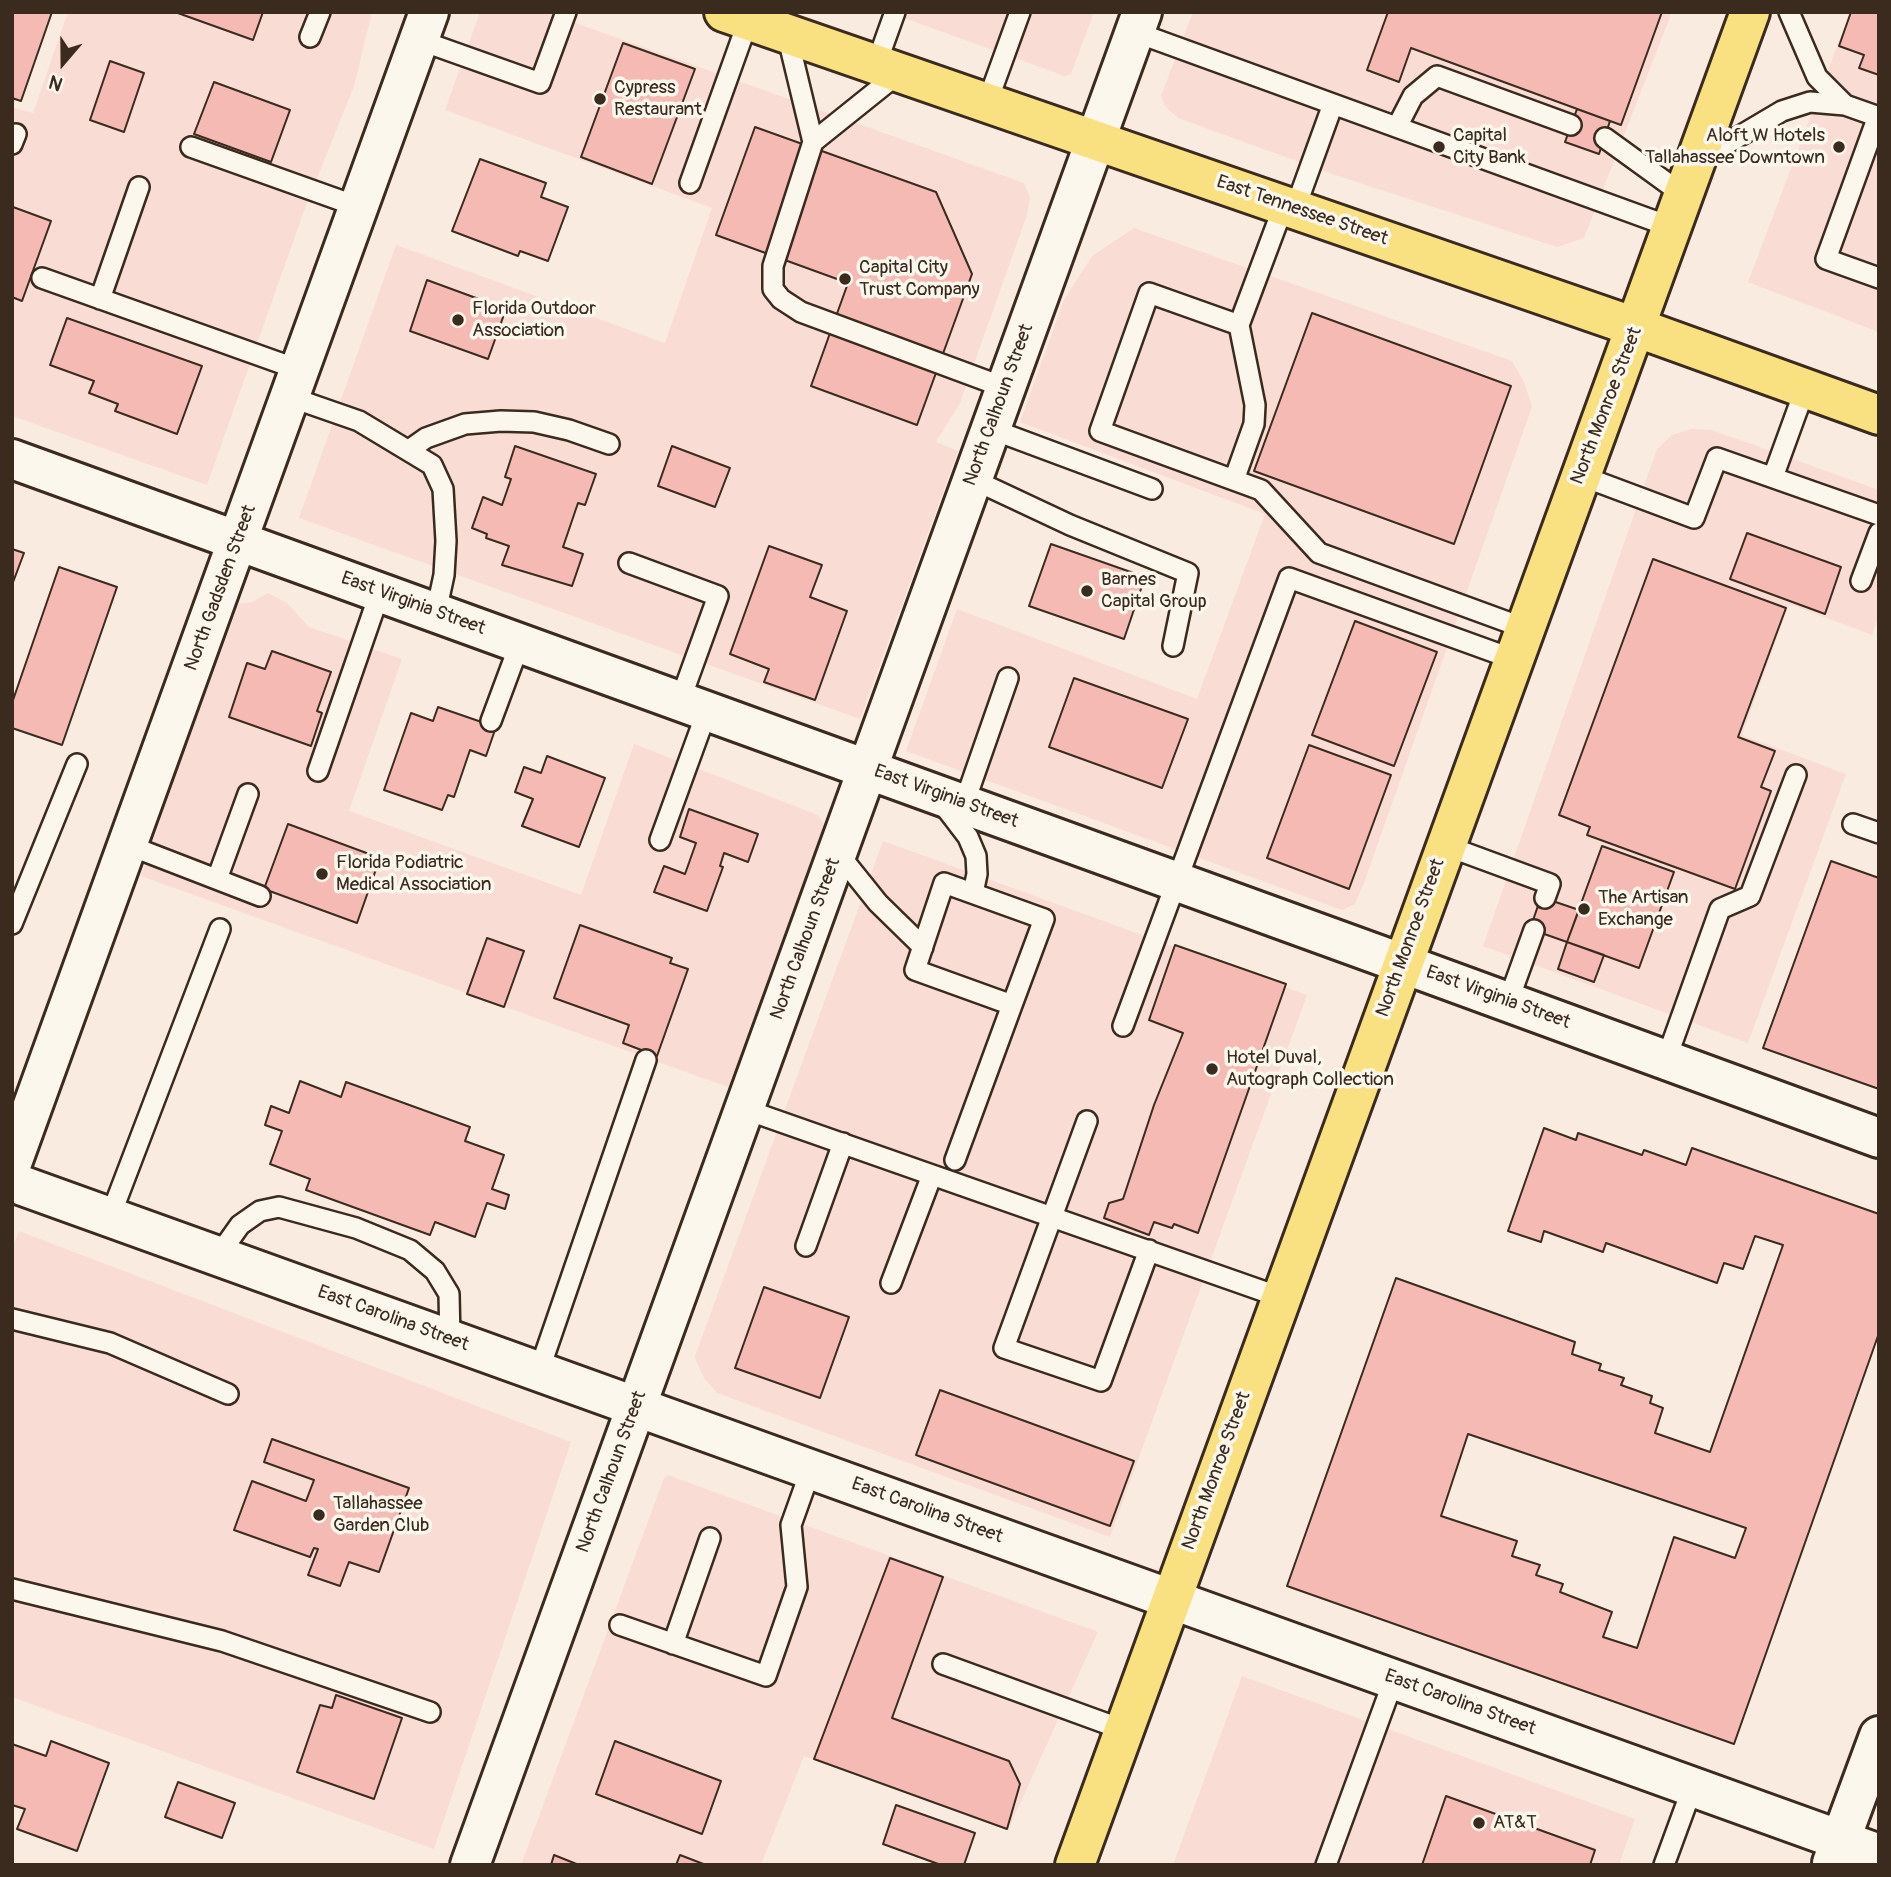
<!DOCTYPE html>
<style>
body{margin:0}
#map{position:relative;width:1891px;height:1877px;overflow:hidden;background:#faebe1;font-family:Pangolin,sans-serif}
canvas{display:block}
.frame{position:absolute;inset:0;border:14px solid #3b2a1e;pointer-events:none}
.north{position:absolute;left:28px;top:28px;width:70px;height:70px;-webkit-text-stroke:5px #fbf7ec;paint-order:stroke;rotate:200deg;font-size:19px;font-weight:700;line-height:28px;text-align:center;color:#3b2a1e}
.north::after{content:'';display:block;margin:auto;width:24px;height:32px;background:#3b2a1e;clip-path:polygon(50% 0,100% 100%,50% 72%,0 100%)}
</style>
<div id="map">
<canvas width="1891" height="1877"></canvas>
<div class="frame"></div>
<div class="north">N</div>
</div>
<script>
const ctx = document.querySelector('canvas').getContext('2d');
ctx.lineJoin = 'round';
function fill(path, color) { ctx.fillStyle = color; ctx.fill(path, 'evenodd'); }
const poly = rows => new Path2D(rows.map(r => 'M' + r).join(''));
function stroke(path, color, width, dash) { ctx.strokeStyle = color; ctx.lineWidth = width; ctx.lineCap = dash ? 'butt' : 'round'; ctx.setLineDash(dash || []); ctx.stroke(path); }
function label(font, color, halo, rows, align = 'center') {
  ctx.font = font + ' Pangolin,sans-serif'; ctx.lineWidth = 7; ctx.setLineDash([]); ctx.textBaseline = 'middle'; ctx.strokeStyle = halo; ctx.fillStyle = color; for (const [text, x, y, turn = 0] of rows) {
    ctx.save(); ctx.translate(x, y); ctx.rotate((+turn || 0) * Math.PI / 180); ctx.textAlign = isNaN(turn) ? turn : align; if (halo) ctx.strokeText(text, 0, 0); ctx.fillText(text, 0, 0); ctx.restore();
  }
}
fill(poly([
 [68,12,372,12,354,86,304,211,207,485,12,416,12,107,33,113],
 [480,12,545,12,1024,183,1030,198,1027,215,960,403,936,442,958,451,860,719,299,518,396,245,665,343,712,208,445,110],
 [887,12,1094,12,1071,74,1065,76],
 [1193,12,1672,12,1584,238,1557,247,1338,176,1178,118,1165,106,1161,96],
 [1850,12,1879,12,1879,332,1748,282],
 [1134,228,1512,361,1524,382,1532,407,1364,883,1355,904,1342,910,906,751,957,609,1197,699,1265,514,1020,422,1064,300,1092,256],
 [1691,429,1712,430,1879,490,1879,616,1872,635,1789,604,1742,735,1846,774,1748,1043,1483,946,1657,449,1672,435],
 [268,593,287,603,309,627,402,659,349,811,581,895,634,744,818,815,829,833,736,1090,141,876,183,753,239,604,252,602],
 [883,841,1307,995,1110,1537,717,1393,704,1378,696,1361,695,1356],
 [19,1231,571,1442,434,1849,12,1697,12,1248],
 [668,1475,1098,1632,1008,1830,804,1756,761,1865,521,1865,664,1478],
 [1242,1676,1635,1819,1619,1865,1173,1865]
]), '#f9dcd4');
const building = poly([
 [12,12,52,12,21,101,12,98,12,12],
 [175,12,263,12,253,40,175,12],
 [1388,12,1662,12,1621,125,1411,48,1399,82,1367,70,1388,12],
 [1851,12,1879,12,1879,75,1859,68,1864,55,1839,46,1851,12],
 [623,43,695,69,652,184,581,157,623,43],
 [110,61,144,73,124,132,90,120,110,61],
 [214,82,290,110,271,162,194,134,214,82],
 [1577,109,1610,121,1599,154,1565,142,1577,109],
 [755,127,936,192,972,274,917,425,811,386,848,283,716,235,755,127],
 [480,159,546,183,541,197,568,207,548,261,520,251,518,256,452,231,480,159],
 [13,207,51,221,22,301,12,297,13,207],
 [427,280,506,309,488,359,410,331,427,280],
 [1312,313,1511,386,1454,544,1254,471,1312,313],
 [67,318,202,366,177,434,115,411,118,404,89,393,94,381,50,365,67,318],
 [515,446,596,474,585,505,578,503,563,547,583,554,572,586,502,565,509,546,486,538,487,534,472,528,483,497,502,505,511,479,505,477,515,446],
 [672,446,730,468,715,507,658,486,672,446],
 [1747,533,1841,567,1825,614,1730,579,1747,533],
 [1051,544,1145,577,1124,639,1029,606,1051,544],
 [769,546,822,565,810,597,847,611,815,700,764,682,769,669,730,654,769,546],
 [12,549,24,553,12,585,12,549],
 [1653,559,1786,608,1738,737,1775,751,1761,787,1771,791,1735,889,1587,835,1590,827,1559,815,1653,559],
 [59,567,117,587,62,745,12,728,12,703,59,567],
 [1355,621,1437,652,1394,766,1312,735,1355,621],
 [272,651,331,672,317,711,322,713,311,746,229,717,247,663,265,669,272,651],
 [1074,678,1188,719,1162,788,1049,747,1074,678],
 [438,707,496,727,486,756,470,750,454,797,448,795,442,810,384,790,411,713,433,721,438,707],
 [1309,745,1391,775,1349,889,1267,858,1309,745],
 [547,756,605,778,579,847,522,826,533,799,515,792,524,767,541,773,547,756],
 [689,809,758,834,748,862,724,853,720,866,723,867,707,911,654,892,664,866,685,874,696,843,680,837,689,809],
 [288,824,380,858,357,923,264,889,288,824],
 [1602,846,1674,872,1639,968,1567,942,1602,846],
 [1831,861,1879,878,1879,1089,1763,1048,1831,861],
 [1541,897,1579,910,1567,942,1530,929,1541,897],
 [580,925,672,958,670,963,688,969,657,1056,623,1043,629,1025,554,998,580,925],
 [487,938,524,951,504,1007,467,994,487,938],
 [1567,942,1604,955,1594,982,1558,969,1567,942],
 [1175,945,1286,984,1198,1233,1174,1224,1172,1228,1154,1222,1149,1235,1104,1218,1109,1203,1123,1199,1154,1105,1183,1033,1149,1020,1175,945],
 [300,1081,341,1097,346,1082,470,1127,465,1141,504,1155,492,1189,509,1195,505,1209,487,1203,475,1237,435,1222,430,1235,306,1190,310,1179,270,1164,282,1131,265,1125,271,1106,289,1113,300,1081],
 [1544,1128,1576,1140,1578,1133,1642,1155,1644,1150,1686,1165,1692,1148,1879,1214,1879,1333,1734,1744,1287,1586,1396,1278,1575,1342,1572,1354,1601,1364,1599,1370,1624,1378,1621,1385,1652,1396,1650,1403,1663,1408,1655,1433,1710,1452,1783,1245,1755,1236,1743,1269,1724,1263,1717,1283,1606,1243,1603,1252,1544,1231,1541,1242,1508,1231,1544,1128],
 [1468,1434,1746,1528,1735,1558,1674,1537,1637,1648,1603,1637,1612,1612,1560,1592,1563,1584,1536,1575,1540,1565,1512,1556,1517,1541,1441,1516,1468,1434],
 [764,1287,849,1317,820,1398,735,1368,764,1287],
 [940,1390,1134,1461,1110,1526,916,1455,940,1390],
 [272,1439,409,1488,379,1572,349,1562,340,1586,308,1575,318,1549,314,1548,310,1557,234,1530,252,1481,306,1501,314,1480,264,1462,272,1439],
 [890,1558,943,1577,892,1718,1009,1761,1020,1784,1007,1829,814,1759,890,1558],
 [336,1695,402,1718,374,1799,297,1772,320,1705,332,1708,336,1695],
 [51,1741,109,1763,77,1851,17,1829,25,1809,12,1805,12,1744,46,1756,51,1741],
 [615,1741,721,1781,702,1834,596,1794,615,1741],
 [178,1782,235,1803,222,1838,165,1817,178,1782],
 [1446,1796,1595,1850,1590,1865,1422,1865,1446,1796],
 [896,1805,975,1833,964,1865,941,1865,883,1844,896,1805],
 [554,1855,579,1865,551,1865,554,1855],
 [680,1855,706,1865,676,1865,680,1855]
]);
fill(building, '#f6bab5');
stroke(building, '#3b2a1e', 2);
const service = poly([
 [1789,12,1817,77,1845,105],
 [1135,32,1674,228],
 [787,34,813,142,773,266,773,289,781,299,801,312,1006,388],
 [310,37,320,12],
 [419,40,540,83,566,12],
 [876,65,895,12],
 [987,103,1020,12],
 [1878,116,1826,259,1879,278],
 [1397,127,1413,96,1437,76,1571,125],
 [1605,138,1685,196],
 [813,142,899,73],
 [12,144,16,134],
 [191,147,359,207],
 [1701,159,1782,111,1810,102,1845,105,1879,117],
 [690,183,748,21],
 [1295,209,1333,104],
 [42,278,300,370],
 [100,299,139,187],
 [1239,325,1149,293,1100,431,1261,490,1319,553,1524,628],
 [290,397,359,421,432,465,443,489,446,541,444,575,436,612],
 [991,429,1152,489],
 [409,450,426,438,465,424,501,421,534,422,569,430,609,444],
 [1579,475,1694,518,1717,458,1879,515],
 [1773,477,1805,389],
 [972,479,1070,525,1188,573,1173,646],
 [1234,480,1254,424,1255,405,1239,325,1284,205],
 [629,563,718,596,680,701],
 [1861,581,1879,533],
 [491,721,520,643],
 [318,771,380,592],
 [942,803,968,837,976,856,977,874,973,893],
 [964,804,1008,678],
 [1853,824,1879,833],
 [660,840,707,711],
 [128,845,260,896],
 [1444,845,1550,884,1545,898],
 [837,852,878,903,923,947],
 [217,879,248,794],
 [12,924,77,764],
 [1508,1002,1534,930],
 [1123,1026,1289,578,1513,659],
 [1666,1060,1720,909,1750,896,1796,775],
 [744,1109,1280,1297],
 [1087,1121,1004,1348,1101,1381,1149,1250],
 [955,1160,1012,1005,1044,919,944,883,915,970,1012,1005],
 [110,1217,220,929],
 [806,1246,843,1143],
 [218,1256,240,1225,260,1211,279,1207,356,1228,410,1250,435,1271,449,1294,450,1340],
 [891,1283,932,1175],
 [12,1319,110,1343,228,1394],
 [539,1371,646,1060],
 [12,1589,222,1641,430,1712],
 [620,1625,766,1676,797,1587,791,1525,811,1469],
 [673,1644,710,1538],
 [943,1664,1124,1730],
 [1326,1865,1394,1679],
 [1664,1865,1693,1786]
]);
const minor = poly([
 [1401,963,1879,1138],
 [12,1182,1879,1854],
 [1832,1863,1879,1736]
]);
const tertiary = poly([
 [12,459,1401,963],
 [12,1163,429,12],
 [470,1865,1142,12]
]);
const primary = poly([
 [724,12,1638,328,1879,415],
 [1075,1865,1750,12]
]);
stroke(service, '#3b2a1e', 24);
stroke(minor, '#3b2a1e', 44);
stroke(tertiary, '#3b2a1e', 44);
stroke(primary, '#3b2a1e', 44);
stroke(service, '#fbf7ec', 19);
stroke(minor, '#fbf7ec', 38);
stroke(tertiary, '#fbf7ec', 38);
stroke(primary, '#f9e181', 38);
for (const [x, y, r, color] of [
 [600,99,7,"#3b2a1e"],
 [1439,147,7,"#3b2a1e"],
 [1839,147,7,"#3b2a1e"],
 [845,279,7,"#3b2a1e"],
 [458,320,7,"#3b2a1e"],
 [1087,591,7,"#3b2a1e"],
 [322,874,7,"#3b2a1e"],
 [1584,909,7,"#3b2a1e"],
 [1212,1069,7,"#3b2a1e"],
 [319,1515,7,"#3b2a1e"],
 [1479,1823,7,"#3b2a1e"]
]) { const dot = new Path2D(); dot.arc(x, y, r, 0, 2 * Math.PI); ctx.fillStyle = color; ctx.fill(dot); stroke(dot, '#fbf7ec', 2.5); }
label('19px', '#3b2a1e', '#fbf7ec', [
 ["Cypress",614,88],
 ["Restaurant",614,110],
 ["Capital",1453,136],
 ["City Bank",1453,158],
 ["Aloft W Hotels",1825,136,"right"],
 ["Tallahassee Downtown",1825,158,"right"],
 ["Capital City",859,268],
 ["Trust Company",859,290],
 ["Florida Outdoor",472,309],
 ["Association",472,331],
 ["Barnes",1101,580],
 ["Capital Group",1101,602],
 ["Florida Podiatric",336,863],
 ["Medical Association",336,885],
 ["The Artisan",1598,898],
 ["Exchange",1598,920],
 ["Hotel Duval,",1226,1058],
 ["Autograph Collection",1226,1080],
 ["Tallahassee",333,1504],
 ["Garden Club",333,1526],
 ["AT&T",1493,1823]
], 'left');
label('19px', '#3b2a1e', '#fbf7ec', [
 ["East Tennessee Street",1302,211,19],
 ["North Calhoun Street",999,405,-70],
 ["North Monroe Street",1607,406,-69],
 ["North Gadsden Street",221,588,-70],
 ["East Virginia Street",413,604,20],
 ["East Virginia Street",946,797,20],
 ["North Monroe Street",1411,938,-70],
 ["North Calhoun Street",806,939,-70],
 ["East Virginia Street",1498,998,20],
 ["East Carolina Street",393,1319,20],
 ["North Monroe Street",1217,1471,-70],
 ["North Calhoun Street",612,1472,-70],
 ["East Carolina Street",927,1511,20],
 ["East Carolina Street",1460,1703,20]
]);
</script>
